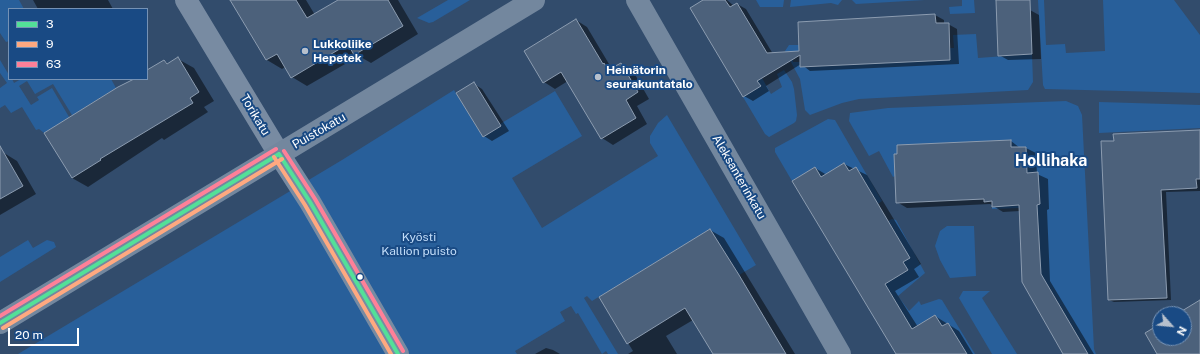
<!DOCTYPE html>
<meta charset="utf-8">
<style>
body{margin:0}
#map{position:relative;width:1200px;height:354px;overflow:hidden;background:#324c6c;font-family:"Public Sans",sans-serif}
canvas{display:block}
.legend{position:absolute;left:8px;top:8px;width:140px;height:72px;box-sizing:border-box;background:#194a84;border:1px solid #7592b5;margin:0;padding:5px 7px;list-style:none;font-size:12px;color:#fff}
.legend li{display:flex;align-items:center;gap:8px;height:20px}
.legend b{width:20px;border:1px solid #7592b5}
.north{position:absolute;left:1152px;top:306px;width:40px;height:40px;box-sizing:border-box;background:#194a84;border:1px solid #7592b5;border-radius:50%;rotate:117deg;font-size:11px;font-weight:700;line-height:16px;text-align:center;color:#fff}
.north::after{content:'';display:block;margin:auto;width:14px;height:18px;background:#b7c0cc;clip-path:polygon(50% 0,100% 100%,50% 72%,0 100%)}
.scale{position:absolute;left:8px;top:328px;width:71px;height:18px;box-sizing:border-box;border:2px solid #fff;border-top:0;padding-left:5px;font-size:12px;line-height:14px;white-space:nowrap;color:#fff;-webkit-text-stroke:3px #194a84;paint-order:stroke}
</style>
<div id="map">
<canvas width="1200" height="354"></canvas>
<ul class="legend">
<li><b style="height:5px;background:#53e098"></b>3</li>
<li><b style="height:5px;background:#ffa980"></b>9</li>
<li><b style="height:5px;background:#ff8098"></b>63</li>
</ul>
<div class="north">N</div>
<div class="scale">20 m</div>
</div>
<script>
const ctx = document.querySelector('canvas').getContext('2d');
ctx.lineJoin = 'round';
function fill(path, color) { ctx.fillStyle = color; ctx.fill(path, 'evenodd'); }
const poly = rows => new Path2D(rows.map(r => 'M' + r).join(''));
function stroke(path, color, width, dash) { ctx.strokeStyle = color; ctx.lineWidth = width; ctx.lineCap = dash ? 'butt' : 'round'; ctx.setLineDash(dash || []); ctx.stroke(path); }
function label(font, color, halo, rows, align = 'center') {
  ctx.font = font + ' "Public Sans",sans-serif'; ctx.lineWidth = 4; ctx.setLineDash([]); ctx.textBaseline = 'middle'; ctx.strokeStyle = halo; ctx.fillStyle = color; for (const [text, x, y, turn = 0] of rows) {
    ctx.save(); ctx.translate(x, y); ctx.rotate((+turn || 0) * Math.PI / 180); ctx.textAlign = isNaN(turn) ? turn : align; if (halo) ctx.strokeText(text, 0, 0); ctx.fillText(text, 0, 0); ctx.restore();
  }
}
fill(poly([
 [0,0,19,0,24,9,9,9,9,41,6,42,0,33],
 [448,0,470,0,433,22,429,23,417,18],
 [756,0,784,0,783,7,760,7],
 [791,0,842,0,838,5,831,3,790,7],
 [852,0,925,0,856,4],
 [962,0,974,0,975,13,950,14,949,7,962,6],
 [1038,0,1044,0,1046,45,1065,44,1066,53,1105,51,1103,0,1174,0,1200,35,1200,93,1045,89,1043,85],
 [976,34,978,58,1032,54,1033,82,1028,90,859,99,842,103,810,115,805,110,800,79,785,51,789,45,799,45,799,51,793,52,793,62,800,62,801,67,950,60,950,48,954,48,953,35],
 [0,60,9,75,9,79,12,79,14,83,21,79,111,79,116,88,82,109,75,120,53,84,35,94,27,81,19,86,31,105,39,100,37,97,52,88,72,122,64,121,44,133,39,129,36,130,22,107,11,113,5,105,0,108,0,88,7,83,0,73],
 [784,70,792,82,794,89,797,115,796,121,794,123,769,137,765,134,743,97,760,86,757,81,762,78,771,94,782,87,777,74],
 [454,90,483,137,500,126,500,124,555,91,582,136,512,178,542,228,658,156,650,143,650,136,658,123,667,115,756,265,739,275,710,229,592,301,587,296,584,298,618,354,608,354,606,351,602,354,578,313,576,314,571,306,560,312,565,321,515,351,517,354,18,354,342,160],
 [1066,101,1078,106,1082,115,1094,349,1096,354,1088,354,1045,281,1041,278,1038,222,1021,223,1020,208,992,209,992,207,1040,204,1038,173,1027,173,1026,147,1011,147,1011,140,897,145,897,154,894,154,895,176,893,177,879,151,869,156,849,121,850,113,888,108],
 [1099,102,1200,105,1200,128,1099,133],
 [828,119,835,120,882,201,878,204,856,167,849,171,844,163,821,177,815,167,792,181,775,152,775,148],
 [892,219,896,220,925,273,898,296,909,311,919,301,921,305,939,299,942,300,975,354,967,354,948,323,942,326,935,315,912,329,906,319,883,332,868,308,891,295,885,284,908,270,903,262,910,258,888,221],
 [947,226,974,226,976,276,950,278,940,260,935,246,940,231],
 [28,240,33,248,47,240,54,242,56,247,0,282,0,257],
 [963,291,990,291,982,298,1017,354,992,354,959,298]
]), '#285f9a');
fill(poly([
 [33,0,108,0,113,9,38,9],
 [231,0,306,0,315,15,340,0,398,0,418,34,371,63,359,56,307,86,292,77,285,67,282,69,267,60],
 [705,0,727,0,734,6,737,4,746,9,773,54,800,52,935,15,944,20,944,24,948,24,957,29,959,64,810,71,801,64,766,86,769,91,753,101,744,96],
 [1030,10,1039,15,1041,59,1008,60,999,55],
 [576,20,587,27,612,69,621,64,633,71,649,99,637,106,647,124,613,145,602,138,568,81,555,89,544,82],
 [178,59,194,68,214,101,204,107,208,112,164,140,162,138,88,187,72,178,135,79,147,79,147,71,164,61,169,64],
 [474,84,482,89,509,131,492,141,484,136],
 [1200,131,1200,191,1166,192,1171,300,1114,302,1109,300,1115,142],
 [1011,141,1020,148,1026,148,1036,153,1037,174,1048,179,1049,209,1047,210,1050,281,1094,354,1065,354,1020,211,1003,212,990,204,907,208,897,202],
 [4,153,17,161,36,194,0,215,0,156],
 [844,164,867,175,921,264,914,269,919,277,895,291,918,327,935,316,959,331,973,354,897,354,815,168,827,175],
 [710,230,724,238,795,354,714,354,693,320,666,336,677,354,628,354,633,351,600,297],
 [546,348,553,350,560,354,535,354]
]), '#0007');
const building = poly([
 [230,0,296,0,307,18,338,0,388,0,403,26,354,55,348,44,291,78,277,54,266,60,230,0],
 [703,0,725,0,730,7,737,3,767,53,799,51,798,22,935,14,936,23,949,23,950,60,800,67,800,55,757,81,761,86,743,97,690,8,703,0],
 [996,0,1030,0,1032,54,998,56,996,0],
 [576,19,603,64,604,63,608,70,621,63,638,92,626,100,636,118,601,139,561,72,543,83,524,51,576,19],
 [178,57,199,92,190,98,193,103,100,159,101,160,72,178,44,133,118,87,134,79,147,79,147,70,164,60,167,64,178,57],
 [474,82,501,126,483,137,456,93,474,82],
 [1200,130,1200,179,1196,179,1197,188,1161,190,1167,298,1108,300,1101,141,1114,141,1113,134,1200,130],
 [1011,140,1011,147,1026,147,1027,173,1038,172,1040,204,1037,205,1041,274,1088,354,1063,354,1022,282,1019,205,992,207,992,201,984,202,984,199,896,203,894,154,897,154,897,145,1011,140],
 [0,146,23,186,0,199,0,146],
 [844,163,849,171,856,167,910,258,903,262,908,270,885,284,912,329,935,315,942,326,948,323,967,354,896,354,792,181,815,167,821,177,844,163],
 [710,229,739,275,786,354,713,354,685,308,627,344,599,297,710,229],
 [1200,300,1200,354,1157,354,1145,333,1160,324,1160,338,1184,338,1184,314,1177,314,1200,300]
]);
fill(building, '#4c617b');
stroke(building, '#8c9cb0', 1);
stroke(poly([
 [186,0,279,154,310,202,398,354]
]), '#788ba2', 22);
stroke(poly([
 [637,0,840,354],
 [0,323,534,0]
]), '#73879e', 22);
stroke(poly([
 [279,154,310,202,398,354],
 [0,323,279,154]
]), '#53e098', 4);
stroke(poly([
 [274,157,305,205,391,354],
 [3,328,282,159]
]), '#ffa980', 4);
stroke(poly([
 [284,151,315,199,403,351],
 [0,316,276,149]
]), '#ff8098', 4);
for (const [x, y, r, color] of [
 [305,51,4,"#b7c0cc"],
 [598,77,4,"#b7c0cc"],
 [360,277,3.5,"#fff"]
]) { const dot = new Path2D(); dot.arc(x, y, r, 0, 2 * Math.PI); ctx.fillStyle = color; ctx.fill(dot); stroke(dot, '#194a84', 1.5); }
label('bold 12px', '#fff', '#194a84', [
 ["Lukkoliike",313,44],
 ["Hepetek",313,58],
 ["Heinätorin",606,70],
 ["seurakuntatalo",606,84]
], 'left');
label('12px', '#fff', '#194a84', [
 ["Torikatu",255,115,59],
 ["Puistokatu",319,131,-30],
 ["Aleksanterinkatu",739,177,60]
]);
label('12px', '#c3ddf9', '#194a84', [
 ["Kyösti",419,237],
 ["Kallion puisto",419,251]
]);
label('bold 16px', '#fff', '#194a84', [
 ["Hollihaka",1051,161]
]);
</script>
